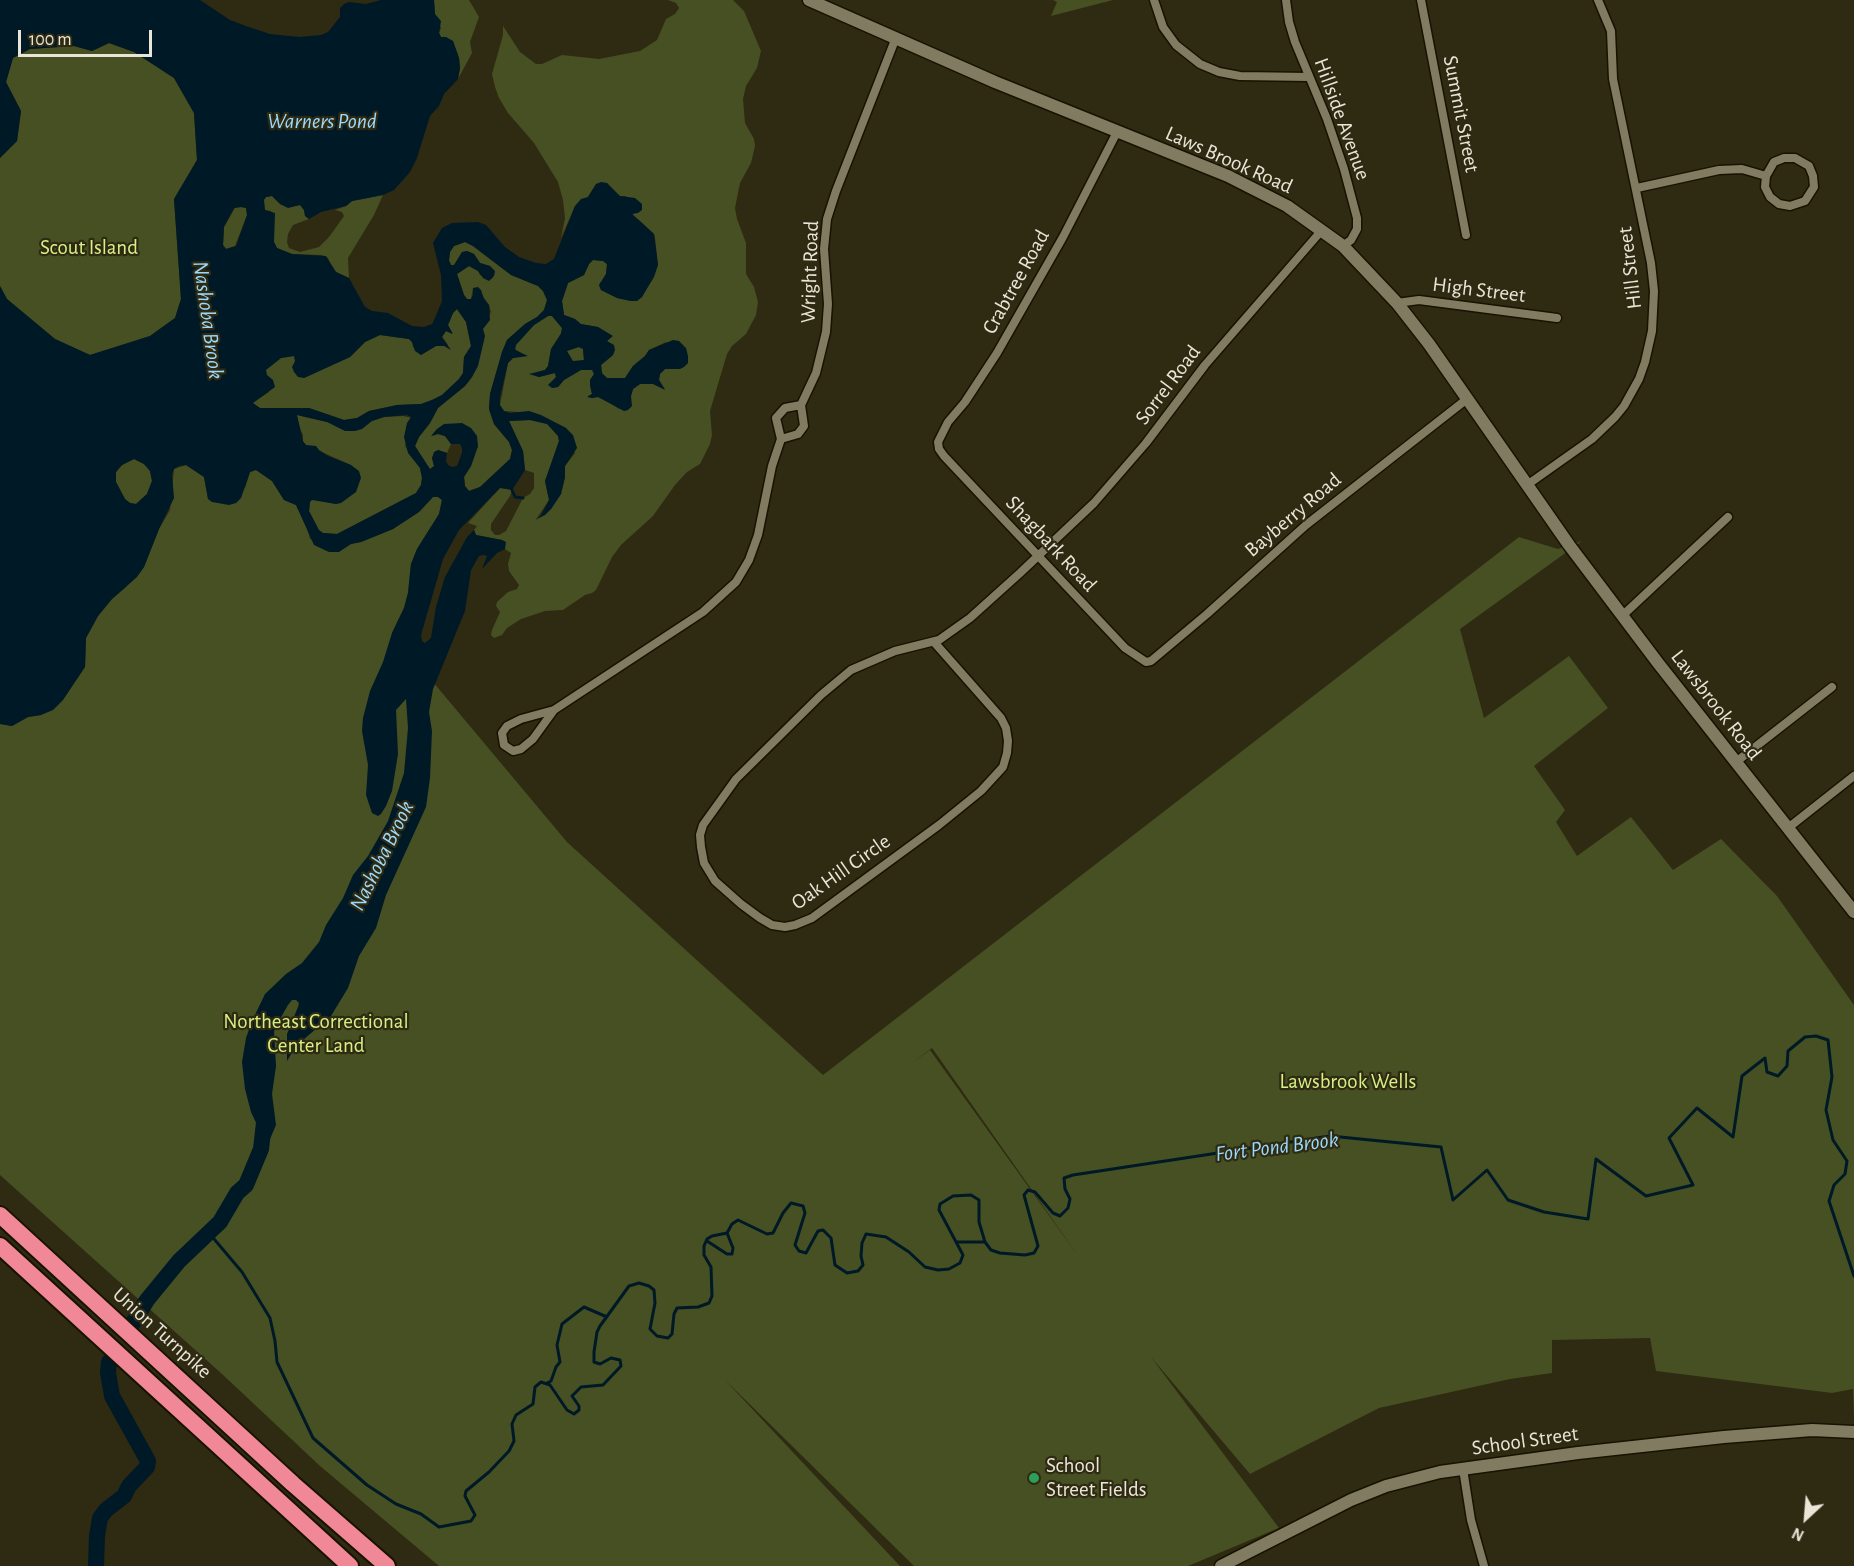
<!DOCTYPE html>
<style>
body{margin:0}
#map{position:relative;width:1854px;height:1566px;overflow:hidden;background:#2f2a12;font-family:"Alegreya Sans",sans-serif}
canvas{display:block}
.north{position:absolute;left:1776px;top:1488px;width:60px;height:60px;-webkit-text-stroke:4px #2f2a12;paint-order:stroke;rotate:206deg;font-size:16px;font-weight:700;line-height:24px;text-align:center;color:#e9e6d8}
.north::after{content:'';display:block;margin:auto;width:21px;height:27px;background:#e9e6d8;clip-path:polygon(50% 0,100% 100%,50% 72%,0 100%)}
.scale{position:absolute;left:18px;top:30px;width:134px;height:27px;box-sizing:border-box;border:3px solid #e9e6d8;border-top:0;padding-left:8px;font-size:18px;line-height:21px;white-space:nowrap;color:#e9e6d8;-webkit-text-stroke:4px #2f2a12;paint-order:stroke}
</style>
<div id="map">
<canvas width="1854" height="1566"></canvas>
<div class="north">N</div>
<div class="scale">100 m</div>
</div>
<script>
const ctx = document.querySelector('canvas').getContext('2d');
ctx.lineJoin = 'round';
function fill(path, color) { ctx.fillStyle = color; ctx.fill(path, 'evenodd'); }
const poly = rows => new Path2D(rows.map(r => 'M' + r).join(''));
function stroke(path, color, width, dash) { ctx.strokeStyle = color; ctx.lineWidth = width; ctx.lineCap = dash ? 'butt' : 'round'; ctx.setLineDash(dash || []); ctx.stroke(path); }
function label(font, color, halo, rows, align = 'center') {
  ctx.font = font + ' "Alegreya Sans",sans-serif'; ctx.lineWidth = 4.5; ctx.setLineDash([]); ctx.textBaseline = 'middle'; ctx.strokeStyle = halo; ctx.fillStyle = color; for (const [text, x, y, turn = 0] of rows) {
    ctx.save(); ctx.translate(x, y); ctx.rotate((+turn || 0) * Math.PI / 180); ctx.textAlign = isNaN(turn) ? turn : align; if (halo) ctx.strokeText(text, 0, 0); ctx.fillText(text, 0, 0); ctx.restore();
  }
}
fill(poly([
 [434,0,469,0,479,17,470,42,472,53,458,79,460,68,459,58,453,41,441,37,439,33,441,28,435,14],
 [668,0,733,0,744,11,761,51,757,68,746,86,743,99,745,123,754,139,755,146,751,163,740,183,735,208,737,219,746,243,746,274,754,287,758,302,756,315,746,334,732,346,727,354,710,411,712,435,710,444,700,464,687,472,675,485,653,516,621,545,612,557,596,590,592,593,585,595,563,610,545,611,521,619,507,628,502,635,494,638,491,635,492,630,500,612,496,606,497,602,508,592,517,589,519,585,509,571,508,564,511,553,505,549,505,542,502,540,476,535,474,530,477,526,468,523,500,488,506,488,512,490,510,496,491,524,491,530,495,535,499,535,506,531,523,498,530,494,534,488,534,473,525,470,523,451,509,421,530,420,548,424,558,436,559,441,545,481,549,500,537,518,551,509,561,494,565,477,565,466,575,453,566,428,549,420,519,412,504,411,500,405,508,363,513,358,526,356,515,349,515,345,534,325,548,316,552,316,562,328,561,333,551,349,548,366,545,370,531,374,539,377,555,373,556,377,552,388,558,387,564,380,581,370,593,370,594,374,590,380,590,385,592,394,588,396,592,398,598,397,610,402,619,409,631,396,633,389,640,384,653,384,665,389,659,380,660,374,665,369,680,369,666,342,649,350,645,356,633,366,625,378,607,378,602,374,601,365,613,355,607,341,612,336,598,327,580,324,575,319,564,315,562,301,568,283,584,275,589,264,593,260,603,261,607,264,606,274,599,285,601,290,617,298,631,301,637,301,642,297,658,265,655,238,654,234,639,220,634,217,626,196,620,196,615,193,607,183,596,184,588,197,575,206,561,238,565,218,563,200,558,182,534,143,508,113,499,98,495,87,492,74,503,35,503,26,520,52,536,64,542,64,562,55,599,59,640,51,657,40,666,19,675,14,679,8,676,3],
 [1053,0,1113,0,1051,16,1057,2],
 [109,43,134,52,174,78,194,113,197,160,174,199,181,299,175,318,150,336,90,355,55,339,7,299,0,286,0,158,17,141,21,111,6,82,13,58,30,49,74,46,92,51],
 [383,195,374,215,348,258,349,278,336,272,330,264,328,258,321,255,292,254,277,248,274,242,274,221,271,211,265,210,264,206,263,200,266,197,272,196,280,204,288,207,300,205,304,210,305,216,309,219,293,225,288,234,287,242,289,248,300,252,319,247,329,237,344,216,342,212,335,210,346,206,352,201],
 [241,207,246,208,247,215,235,246,226,249,223,245,224,227,235,208],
 [465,242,473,246,511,275,538,286,543,291,547,300,544,310,537,317,525,324,507,340,502,352,490,394,489,409,494,424,509,442,512,450,510,459,480,487,469,491,465,486,464,477,471,466,478,446,437,429,432,436,438,434,445,436,451,444,447,453,438,450,432,458,434,466,430,470,415,446,419,437,430,423,438,408,465,386,472,377,482,329,491,312,489,305,482,295,473,288,471,299,467,299,464,295,457,274,469,266,478,271,480,275,492,279,494,271,490,266,480,263,474,254,467,251,462,252,454,266,451,265,449,260,450,252,454,246],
 [457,309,466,322,471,346,464,357,463,373,459,379,442,395,432,400,421,404,397,405,369,411,357,418,344,420,309,408,260,408,252,403,269,392,265,370,281,358,294,356,304,378,350,357,365,342,380,335,409,339,412,342,413,347,421,355,436,346,448,345,442,337,446,331,452,334,448,325,453,313],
 [578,347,583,349,584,361,572,361,566,351],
 [297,415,327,422,372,421,384,417,403,416,412,418,405,446,420,468,422,478,421,485,416,493,337,534,323,533,319,531,309,511,310,502,312,499,336,504,351,465,306,445,303,442,303,435,298,424],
 [134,459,144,464,150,471,152,481,147,494,136,504,130,503,125,499,116,482,116,472,122,465],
 [186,465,204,477,208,499,245,488,250,472,256,470,272,481,284,500,296,505,307,527,310,539,339,551,351,544,361,542,393,529,419,512,433,497,438,497,442,500,439,514,417,549,411,564,408,593,404,608,392,633,567,842,823,1075,1519,537,1558,549,1582,541,1460,629,1484,718,1569,656,1608,708,1534,766,1565,810,1556,822,1577,856,1631,817,1673,870,1721,839,1777,896,1854,1005,1854,1417,1853,1389,1832,1393,1656,1371,1650,1338,1552,1340,1552,1373,1510,1379,1379,1408,1250,1474,1151,1357,1279,1528,1188,1566,914,1566,725,1380,900,1566,439,1566,320,1466,222,1374,0,1175,0,724,12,726,28,717,41,715,63,699,85,667,86,638,98,616,112,599,126,587,144,567,159,529,170,510,174,469],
 [932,1048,1079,1257,930,1050,912,1063]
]), '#465022');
fill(poly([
 [0,0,200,0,230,20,246,26,270,34,299,37,321,35,328,32,340,17,340,8,344,4,349,2,366,4,381,0,434,0,435,14,441,21,439,33,441,37,446,37,453,41,459,58,460,68,458,79,444,94,439,106,430,116,417,158,410,172,394,190,383,195,352,201,346,206,321,212,309,219,305,216,304,210,300,205,288,208,280,204,272,196,266,197,264,200,265,210,275,213,274,242,277,248,292,254,326,256,336,272,349,278,365,307,372,311,388,313,412,326,424,327,432,324,435,318,442,301,441,275,433,243,442,228,452,223,478,222,486,225,505,247,519,257,536,263,546,264,554,259,575,206,581,199,588,197,596,184,601,182,607,183,620,196,635,198,642,204,642,210,638,213,632,214,654,234,658,265,654,277,642,297,637,301,631,301,617,298,601,290,599,285,606,274,607,264,603,261,593,260,589,264,584,275,568,283,562,301,564,315,575,319,581,324,598,327,613,336,607,341,614,345,615,350,613,355,601,365,602,373,607,378,625,378,633,366,645,356,649,350,673,340,679,341,686,348,688,356,688,363,684,367,680,369,665,369,660,374,659,380,665,390,653,384,640,384,633,389,631,396,632,406,628,410,624,411,598,397,592,398,587,397,592,394,590,385,590,380,594,374,592,370,581,370,564,380,558,387,552,388,548,385,556,377,555,373,539,377,529,374,545,370,548,366,551,349,561,334,562,328,552,316,548,316,534,325,516,345,515,350,528,356,513,358,508,363,500,397,500,405,504,411,510,413,529,411,541,415,566,428,573,435,577,448,565,466,565,477,561,494,551,509,545,515,535,520,541,515,549,500,545,481,559,441,558,436,547,424,530,420,509,421,523,451,525,470,512,490,500,488,459,530,443,559,421,635,422,641,425,643,431,638,436,607,445,577,467,537,474,530,476,535,502,540,506,542,505,549,497,553,482,569,487,556,484,555,479,556,471,570,465,611,433,689,429,712,432,731,430,778,426,807,386,895,376,928,359,956,348,988,331,1016,296,1046,287,1061,287,1034,298,1007,299,1003,296,1000,292,1000,288,1005,276,1026,274,1032,276,1066,272,1094,276,1125,267,1146,251,1112,245,1089,242,1062,246,1038,252,1021,265,994,286,974,302,963,319,942,326,925,343,898,353,875,368,856,388,821,404,773,408,728,406,699,396,710,398,754,392,791,386,806,381,814,378,816,372,813,366,795,368,765,362,731,363,718,370,691,383,662,392,633,404,608,408,593,411,564,417,549,439,514,442,500,438,497,433,497,419,512,393,529,361,542,351,544,339,552,329,552,314,545,296,505,284,500,272,481,256,470,250,472,241,498,236,503,229,505,212,502,208,499,204,477,186,465,179,466,174,469,172,475,174,498,159,529,144,567,137,577,112,599,98,616,86,638,85,667,63,700,53,710,41,715,28,717,12,726,0,724,0,286,7,299,55,339,90,355,150,336,175,318,181,299,174,199,197,160,194,113,174,78,134,52,109,43,92,51,74,46,30,49,13,58,6,82,21,111,17,141,0,158],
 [241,207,246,208,247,215,236,246,226,249,223,245,224,227,234,208],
 [465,242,473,246,511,275,538,286,543,291,547,300,544,310,537,317,525,324,507,340,502,352,490,394,489,409,494,424,509,442,512,450,510,459,480,487,469,491,465,486,464,477,471,466,478,446,477,436,471,428,462,423,444,424,437,429,431,436,438,434,445,436,451,444,460,444,462,448,462,453,457,466,452,467,448,465,446,461,447,453,438,450,434,452,432,458,434,466,430,469,415,446,419,437,430,423,438,408,465,386,472,377,478,366,485,336,483,329,490,320,489,305,484,299,481,290,478,287,473,288,473,295,471,299,467,299,464,295,457,274,469,266,478,271,483,278,489,281,494,276,495,271,490,266,480,263,474,254,467,251,462,252,454,265,451,265,449,261,450,252,454,246],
 [457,309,466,322,471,346,464,357,463,373,459,379,442,395,432,400,421,404,397,405,369,411,357,418,344,420,309,408,260,408,253,403,275,387,273,380,267,375,266,370,281,358,294,356,295,361,292,367,294,372,298,377,304,378,350,357,365,342,380,335,409,339,412,342,415,351,421,355,436,346,444,346,451,350,442,337,446,331,453,334,448,325,453,313],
 [579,347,583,349,584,360,573,361,567,351],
 [297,415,327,422,345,431,355,431,362,429,372,421,384,417,407,415,411,417,407,423,404,437,408,453,420,468,422,478,421,485,416,493,337,534,323,533,319,530,309,511,310,502,312,500,336,504,341,503,356,492,361,478,359,471,351,465,328,456,319,450,316,446,306,445,303,441],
 [134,459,144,464,150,471,152,481,147,494,136,504,130,503,125,499,116,482,116,472,122,465]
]), '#001926');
stroke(poly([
 [512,490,515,497,523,498],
 [209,1233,242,1272,270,1318,275,1341,277,1362,313,1438,367,1485,396,1504,421,1514,439,1527,471,1521,475,1515,465,1496,466,1491,489,1472,509,1451,514,1441,512,1424,516,1415,533,1404,535,1387,541,1382,550,1385,567,1410,574,1414,579,1410,579,1406,572,1396,581,1387,603,1385,621,1366,620,1360,611,1358,600,1364,594,1362,594,1352,597,1332,600,1326,629,1286,639,1283,649,1286,654,1290,655,1303,650,1329,657,1336,668,1338,672,1334,674,1314,677,1308,698,1307,709,1303,712,1296,711,1267,704,1255,704,1246,707,1239,712,1236,727,1233,732,1224,738,1220,767,1234,773,1233,783,1213,791,1203,803,1206,805,1213,795,1245,799,1251,806,1253,818,1231,823,1230,831,1238,835,1265,847,1273,858,1271,863,1265,861,1256,862,1243,866,1234,886,1237,909,1252,925,1267,938,1270,949,1269,960,1263,963,1255,939,1210,940,1204,953,1196,971,1195,979,1200,979,1222,985,1242,991,1250,1000,1253,1025,1255,1034,1253,1038,1246,1024,1195,1028,1190,1035,1192,1053,1213,1060,1216,1068,1208,1070,1199,1065,1189,1064,1178,1073,1175,1330,1136,1441,1147,1453,1200,1487,1170,1508,1200,1544,1212,1588,1219,1596,1159,1646,1196,1693,1185,1669,1138,1697,1108,1733,1137,1742,1076,1765,1058,1767,1072,1778,1076,1787,1066,1788,1051,1805,1037,1816,1036,1828,1040,1832,1077,1826,1110,1833,1140,1847,1161,1845,1174,1834,1185,1829,1201,1854,1276],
 [707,1241,727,1254,732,1254,733,1248,727,1233],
 [957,1242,985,1242],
 [547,1383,551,1381,556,1367,560,1362,557,1345,562,1324,584,1307,607,1317]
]), '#001926', 3);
stroke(poly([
 [133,1323,147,1300,179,1261,220,1222,237,1193,246,1185,261,1149,265,1114],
 [96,1566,97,1536,100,1518,106,1510,124,1496,129,1486,147,1467,148,1461,112,1396,108,1373,109,1362]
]), '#001926', 16);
const street = poly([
 [1154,0,1163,27,1176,45,1200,64,1219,72,1240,76,1309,77],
 [1286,0,1289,22,1295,42,1327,119,1344,169,1357,218,1357,229,1351,240,1343,246],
 [1421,0,1466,235],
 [1117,132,1063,237,997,353,965,402,948,422,938,442,939,449,944,456,1125,648,1146,662,1151,661,1207,614,1306,525,1467,399],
 [1637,188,1719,170,1742,169,1766,176,1765,187,1770,197,1779,204,1790,206,1805,201,1814,187,1813,176,1809,166,1795,158,1784,158,1774,162,1766,176],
 [1397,303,1419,300,1557,318],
 [781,439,798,434,804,426,801,405,816,373,826,332,828,304,824,249,827,219,836,191,895,40],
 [1527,485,1592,439,1615,417,1624,406,1639,379,1645,362,1652,331,1654,291,1651,263,1613,79,1611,31,1598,0],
 [1622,616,1728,517],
 [934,642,1001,718,1006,728,1008,741,1007,753,1003,767,981,791,939,825,812,918,795,925,785,927,772,925,760,918,741,904,715,881,704,863,701,847,700,835,703,825,736,779,821,695,851,670,895,651,939,640,970,618,1020,573,1094,503,1146,443,1205,365,1322,230],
 [554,710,533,739,521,749,513,751,504,745,502,733,507,726,521,719,554,710,703,612,736,582,749,560,758,535,772,466,781,439,776,418,785,408,801,405],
 [1736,762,1832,687],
 [1788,828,1854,776],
 [1463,1469,1471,1520,1484,1566]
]);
const secondary = poly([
 [809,0,995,82,1228,176,1287,206,1343,246,1397,303,1429,344,1569,545,1658,663,1854,912],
 [1221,1566,1351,1500,1386,1486,1440,1472,1578,1453,1724,1437,1812,1430,1854,1432]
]);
const highway = poly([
 [0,1215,293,1484,387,1566],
 [0,1246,350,1566]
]);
stroke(street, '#171300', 11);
stroke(secondary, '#171300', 15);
stroke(highway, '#171300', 20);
stroke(street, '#817c61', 8);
stroke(secondary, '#817c61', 12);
stroke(highway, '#f08897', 16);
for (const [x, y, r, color] of [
 [1034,1478,6,"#2e9e5b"]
]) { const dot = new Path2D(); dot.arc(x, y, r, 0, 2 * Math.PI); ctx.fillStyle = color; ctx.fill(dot); stroke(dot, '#2f2a12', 2); }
label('21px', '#e9e6d8', '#2f2a12', [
 ["Summit Street",1461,114,79],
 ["Hillside Avenue",1342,119,70],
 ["Laws Brook Road",1229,160,24],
 ["Hill Street",1630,268,-97],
 ["Wright Road",810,272,-88],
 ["Crabtree Road",1016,282,-61],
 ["High Street",1479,290,7],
 ["Sorrel Road",1168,385,-53],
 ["Bayberry Road",1293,515,-40],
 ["Shagbark Road",1051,544,47],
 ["Lawsbrook Road",1716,705,52],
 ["Oak Hill Circle",841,872,-35],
 ["Union Turnpike",162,1333,42],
 ["School Street",1525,1441,-8]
]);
label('21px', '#d6f084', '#2f2a12', [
 ["Scout Island",89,248],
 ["Northeast Correctional",316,1022],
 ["Center Land",316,1046],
 ["Lawsbrook Wells",1348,1082]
]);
label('21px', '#e9e6d8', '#2f2a12', [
 ["School",1046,1466],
 ["Street Fields",1046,1490]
], 'left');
label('italic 22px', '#9adafe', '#2f2a12', [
 ["Warners Pond",322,121],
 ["Nashoba Brook",208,320,82],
 ["Nashoba Brook",382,856,-64],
 ["Fort Pond Brook",1277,1147,-7]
]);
</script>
